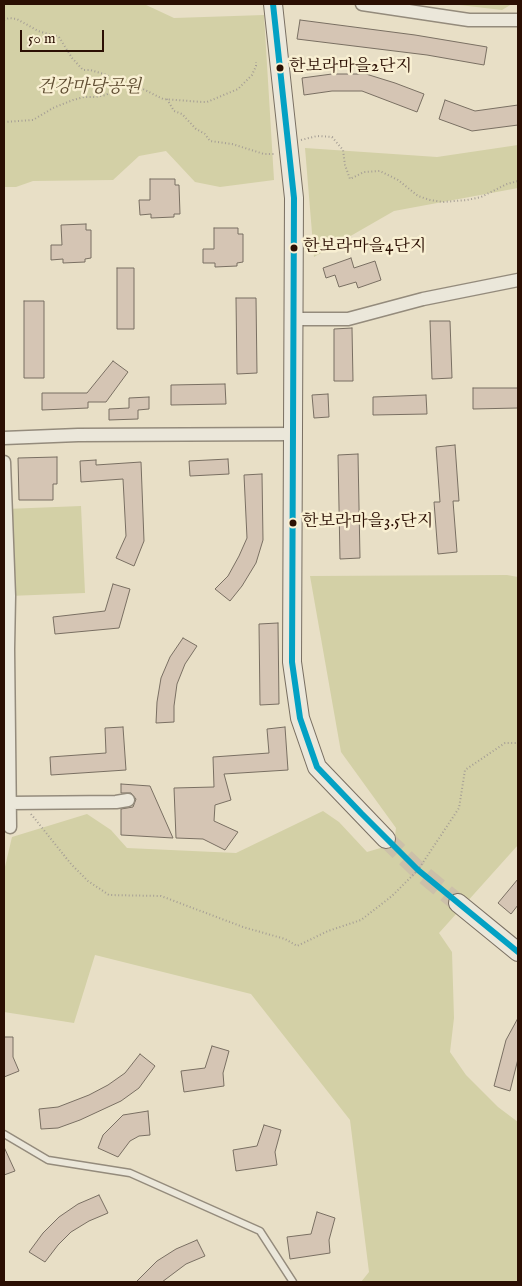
<!DOCTYPE html>
<meta charset="utf-8">
<style>
body{margin:0}
#map{position:relative;width:522px;height:1286px;overflow:hidden;background:#e8dfc6;font-family:"IM FELL English",serif}
canvas{display:block}
.frame{position:absolute;inset:0;border:5px solid #2b0f03;pointer-events:none}
.scale{position:absolute;left:20px;top:30px;width:84px;height:22px;box-sizing:border-box;border:2px solid #2b0f03;border-top:0;padding-left:6px;font-size:15px;line-height:18px;white-space:nowrap;color:#2b0f03;-webkit-text-stroke:4px #f8efd2;paint-order:stroke}
</style>
<div id="map">
<canvas width="522" height="1286"></canvas>
<div class="frame"></div>
<div class="scale">50 m</div>
</div>
<script>
const ctx = document.querySelector('canvas').getContext('2d');
ctx.lineJoin = 'round';
function fill(path, color) { ctx.fillStyle = color; ctx.fill(path, 'evenodd'); }
const poly = rows => new Path2D(rows.map(r => 'M' + r).join(''));
function stroke(path, color, width, dash) { ctx.strokeStyle = color; ctx.lineWidth = width; ctx.lineCap = dash ? 'butt' : 'round'; ctx.setLineDash(dash || []); ctx.stroke(path); }
function label(font, color, halo, rows, align = 'center') {
  ctx.font = font + ' "IM FELL English","Noto Serif KR",serif'; ctx.lineWidth = 5; ctx.setLineDash([]); ctx.textBaseline = 'middle'; ctx.strokeStyle = halo; ctx.fillStyle = color; for (const [text, x, y, turn = 0] of rows) {
    ctx.save(); ctx.translate(x, y); ctx.rotate((+turn || 0) * Math.PI / 180); ctx.textAlign = isNaN(turn) ? turn : align; if (halo) ctx.strokeText(text, 0, 0); ctx.fillText(text, 0, 0); ctx.restore();
  }
}
fill(poly([
 [4,4,144,4,174,18,264,15,274,180,220,187,195,182,166,151,139,156,113,180,33,181,16,187,4,187],
 [451,4,512,4,502,10],
 [518,145,518,188,394,211,314,257,305,148,437,157],
 [81,506,85,593,9,596,6,509],
 [507,575,518,577,518,845,439,933,452,952,454,1018,450,1052,466,1075,498,1107,518,1122,518,1282,361,1282,369,1272,350,1120,251,994,95,955,74,1023,4,1012,4,871,12,837,87,814,111,830,127,848,236,853,323,811,339,822,367,852,394,844,396,828,341,752,310,576]
]), '#d3d0a6');
const building = poly([
 [300,20,415,35,487,47,484,65,427,55,297,39,300,20],
 [332,74,366,74,395,83,424,94,417,112,362,91,332,91,304,95,302,78,332,74],
 [445,100,475,111,518,105,518,125,472,131,439,119,445,100],
 [150,179,175,179,175,185,179,185,180,214,174,214,174,217,151,218,151,214,140,215,139,200,150,200,150,179],
 [86,224,86,230,91,230,91,258,85,259,85,262,63,263,63,259,51,260,51,245,62,245,61,225,86,224],
 [214,228,238,228,238,234,243,234,243,262,237,263,237,266,215,267,215,263,203,263,203,249,214,249,214,228],
 [351,258,354,268,375,261,381,280,358,288,356,282,339,287,335,275,326,278,323,268,351,258],
 [117,268,134,268,134,329,117,329,117,268],
 [236,298,256,298,257,373,237,374,236,298],
 [24,301,44,301,44,378,24,378,24,301],
 [430,321,450,321,452,378,432,379,430,321],
 [352,328,353,381,334,381,334,329,352,328],
 [113,361,128,372,106,402,88,402,88,408,42,410,42,393,87,393,113,361],
 [225,384,226,404,171,405,171,385,225,384],
 [473,388,518,388,518,408,473,409,473,388],
 [328,394,329,417,314,418,312,395,328,394],
 [426,395,427,414,373,415,373,397,426,395],
 [149,397,149,409,138,410,138,419,109,420,109,409,129,408,129,398,149,397],
 [455,445,459,501,453,501,457,552,438,554,434,502,440,502,436,447,455,445],
 [358,454,360,558,340,559,338,455,358,454],
 [57,457,57,484,53,484,53,500,19,500,18,458,57,457],
 [228,459,229,474,190,476,189,461,228,459],
 [96,460,96,465,141,462,144,541,134,566,116,558,126,536,123,479,81,482,80,461,96,460],
 [262,474,263,540,256,563,242,586,230,601,215,589,228,576,239,556,247,538,244,475,262,474],
 [113,584,130,589,119,628,55,634,53,617,105,611,113,584],
 [278,623,279,704,260,705,259,624,278,623],
 [183,638,197,646,185,664,177,684,174,706,174,722,156,723,157,702,161,678,170,657,183,638],
 [123,727,126,770,51,775,50,757,106,753,105,728,123,727],
 [285,727,288,770,224,774,231,800,215,805,214,821,238,832,225,850,203,839,176,838,174,788,214,787,213,757,269,753,267,729,285,727],
 [121,784,150,786,173,838,121,835,121,809,133,807,136,799,131,793,121,793,121,784],
 [518,879,518,905,511,914,498,903,518,879],
 [518,1018,518,1059,510,1091,494,1086,506,1040,518,1018],
 [4,1037,13,1037,13,1057,19,1071,4,1077,4,1037],
 [212,1046,229,1051,223,1073,224,1086,184,1092,181,1071,205,1068,212,1046],
 [140,1054,155,1066,139,1088,121,1101,80,1120,58,1128,41,1129,39,1109,58,1107,89,1095,108,1085,125,1073,140,1054],
 [148,1111,150,1135,139,1136,130,1141,118,1157,98,1148,103,1135,123,1115,148,1111],
 [264,1125,281,1130,275,1152,277,1165,236,1171,233,1150,257,1146,264,1125],
 [4,1147,15,1171,4,1175,4,1147],
 [99,1195,108,1213,89,1221,71,1232,58,1245,45,1262,29,1252,43,1233,59,1217,78,1204,99,1195],
 [317,1212,335,1218,329,1240,330,1253,290,1259,287,1237,311,1234,317,1212],
 [197,1240,205,1256,186,1264,162,1282,136,1282,157,1261,176,1249,197,1240]
]);
fill(building, '#d5c5b4');
stroke(building, '#796f62', 1);
stroke(poly([
 [386,839,418,870,458,903]
]), '#ccc0a9', 18, [18, 9]);
const lane = poly([
 [4,1134,48,1160,130,1173,260,1231,293,1282]
]);
const street = poly([
 [362,4,469,20,518,20],
 [294,319,348,319,423,299,518,280],
 [4,438,78,435,293,434],
 [4,462,9,596,8,649],
 [4,649,8,649,10,827],
 [10,803,116,802,128,800]
]);
const secondary = poly([
 [273,4,294,198,292,662,300,718,317,767,386,839],
 [458,903,518,952]
]);
stroke(lane, '#948b7c', 9);
stroke(street, '#948b7c', 15);
stroke(secondary, '#796f62', 20);
stroke(poly([
 [4,20,9,18,17,19,38,31,59,37,72,58,83,70,90,70,107,75,113,80,143,89,163,99,202,102,207,102,238,89,252,75,256,66,256,62],
 [167,99,174,111,182,114,196,129,205,134,210,141,232,144,264,154,274,154],
 [4,122,33,120,53,108,73,100,84,97,95,97,106,95,124,84],
 [301,140,317,136,332,137,343,150,345,165,350,179,364,172,380,171,398,180,418,196,430,200,443,202,467,200,481,197,507,184,518,181],
 [31,814,71,864,88,881,109,895,161,896,243,927,285,939,297,946,328,931,361,920,392,896,418,870,459,808,465,770,505,743,518,743]
]), '#a59e95', 2, [1, 2.5]);
stroke(lane, '#ebe7da', 6);
stroke(street, '#ebe7da', 12);
stroke(secondary, '#ebe7da', 18);
stroke(poly([
 [273,4,294,198,292,662,300,718,317,767,361,813,418,870,518,952]
]), '#02a1c4', 6);
for (const [x, y, r, color] of [
 [280,68,4.5,"#2b0f03"],
 [294,248,4.5,"#2b0f03"],
 [293,523,4.5,"#2b0f03"]
]) { const dot = new Path2D(); dot.arc(x, y, r, 0, 2 * Math.PI); ctx.fillStyle = color; ctx.fill(dot); stroke(dot, '#f8efd2', 2); }
label('17px', '#2b0f03', '#f8efd2', [
 ["한보라마을2단지",289,68],
 ["한보라마을4단지",303,248],
 ["한보라마을3.5단지",302,523]
], 'left');
label('italic 18px', '#604e33', '#f8efd2', [
 ["건강마당공원",89,88]
]);
</script>
